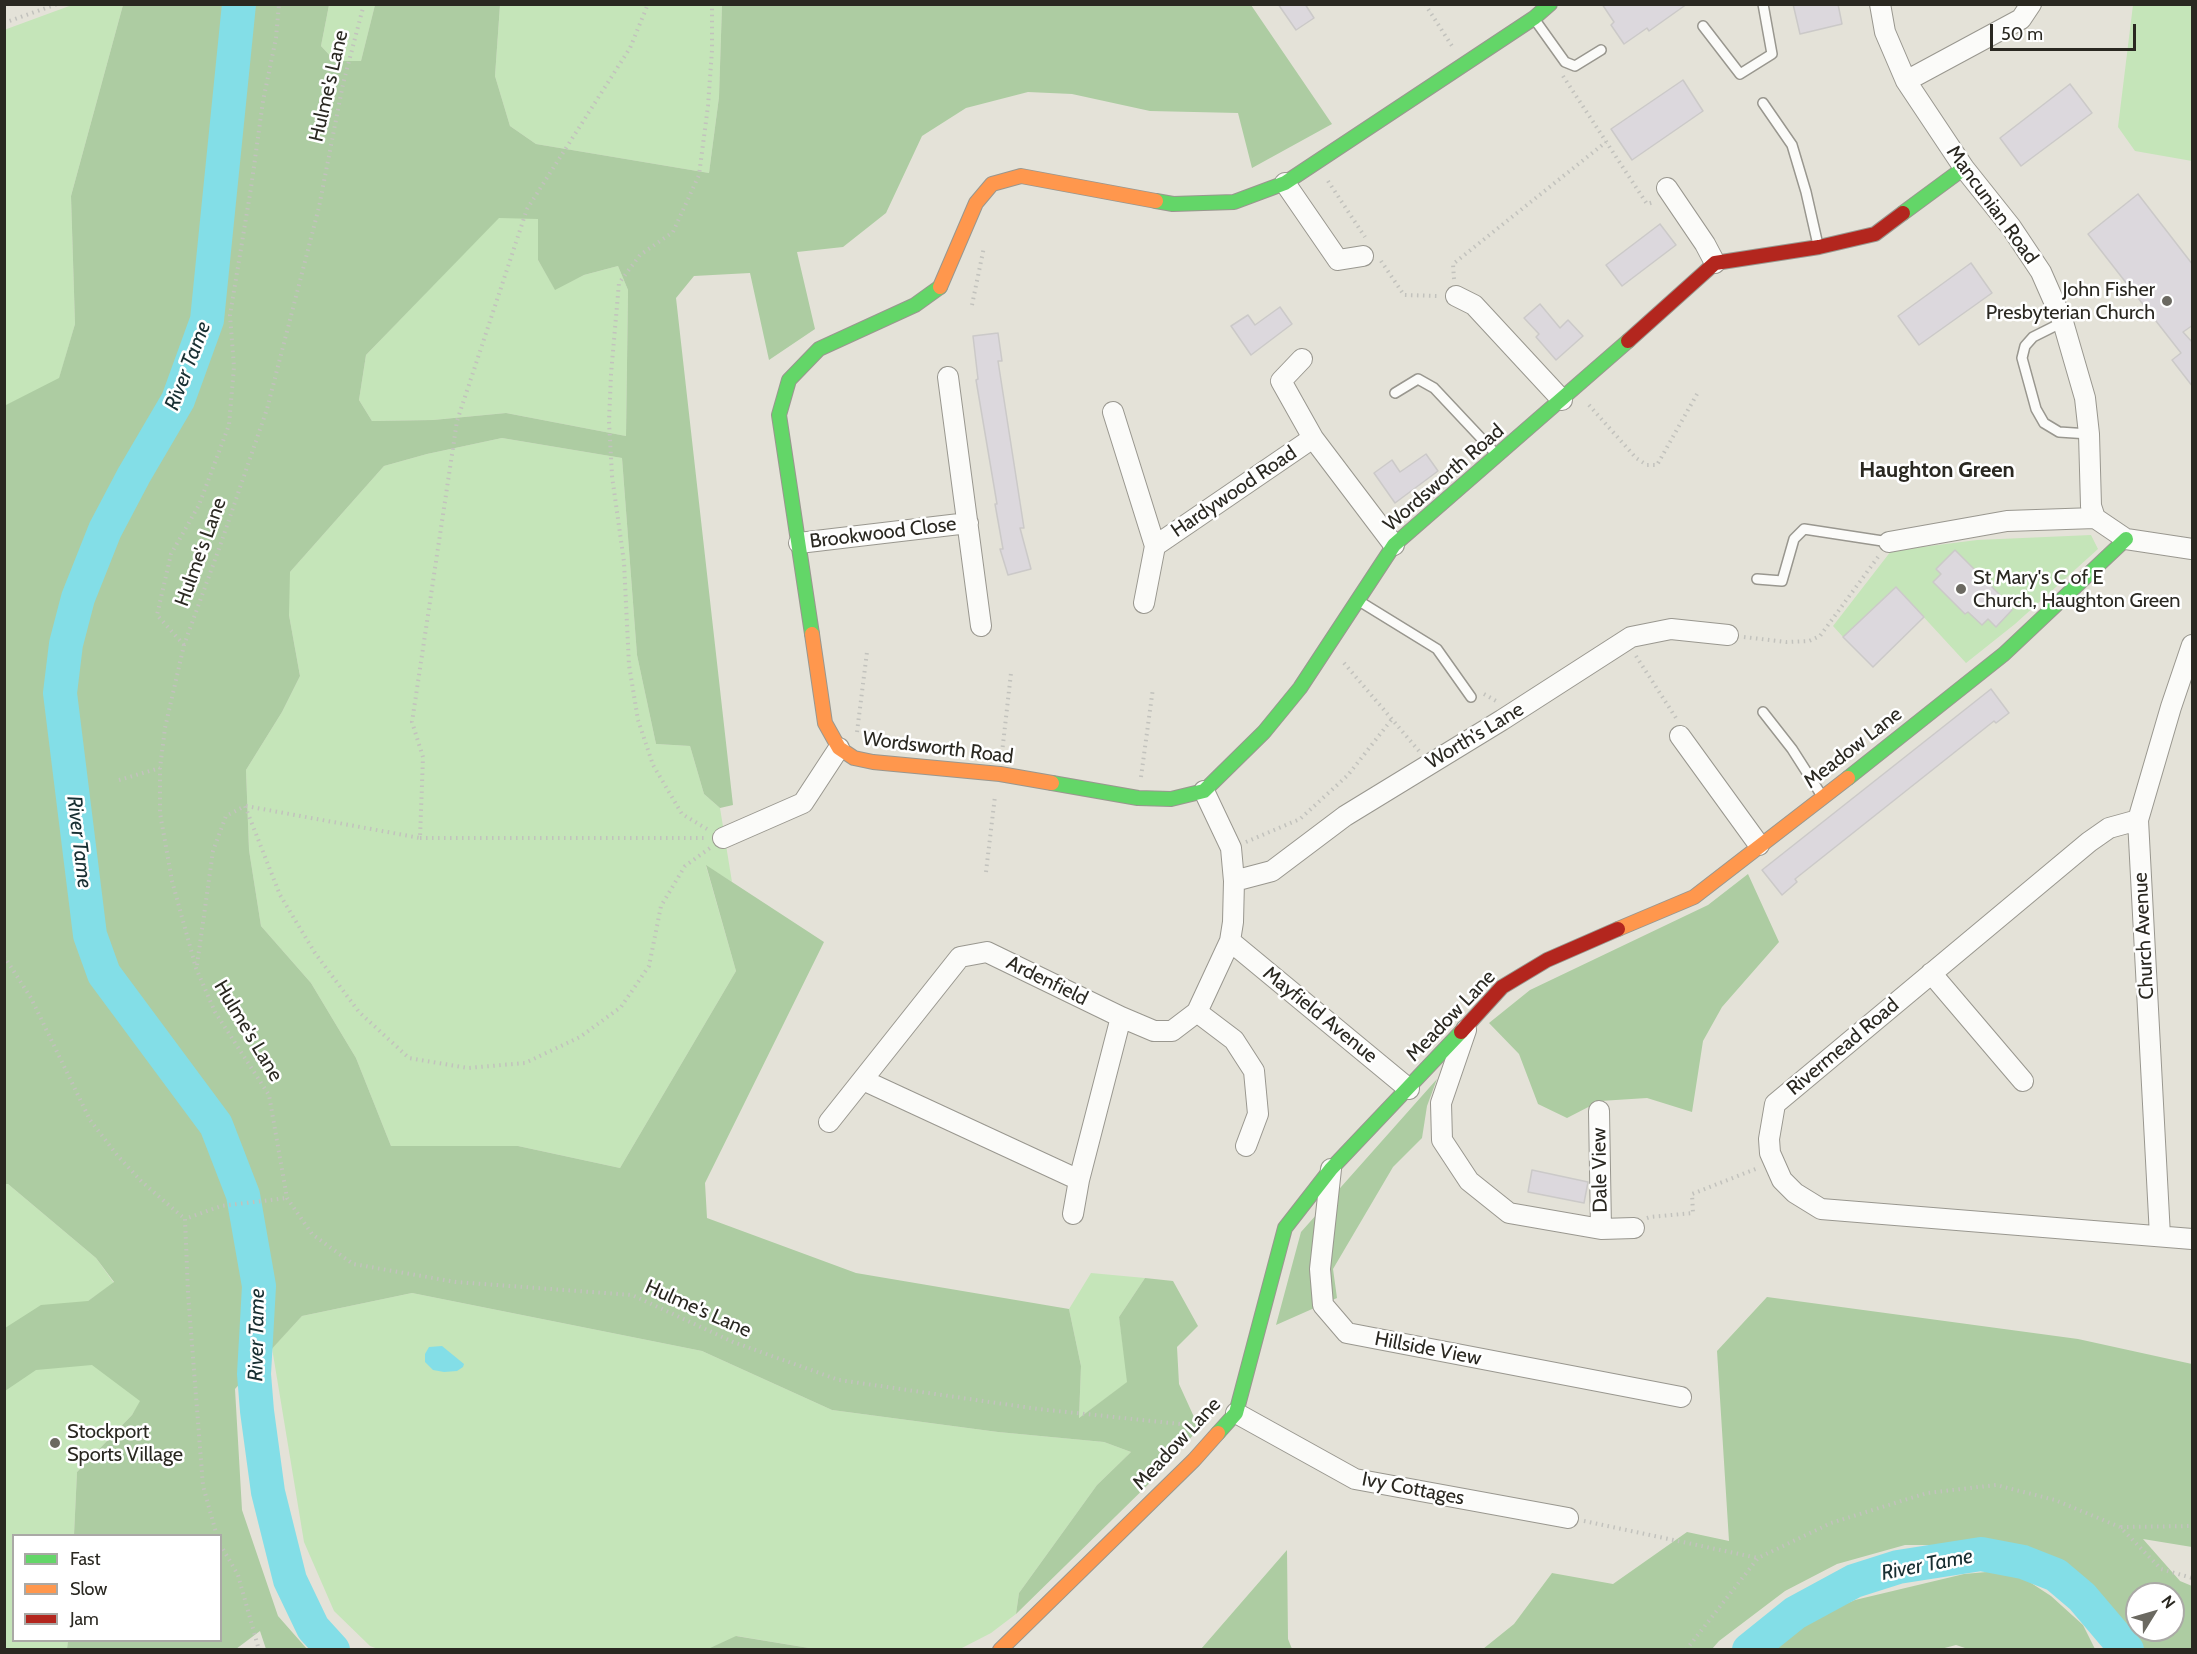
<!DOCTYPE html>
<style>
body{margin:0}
#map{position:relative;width:2197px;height:1654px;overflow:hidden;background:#e4e2d8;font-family:Cabin,sans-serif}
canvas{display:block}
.frame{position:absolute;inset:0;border:6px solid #2a2821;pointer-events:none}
.legend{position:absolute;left:12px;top:1534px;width:210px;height:108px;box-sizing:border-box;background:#fff;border:2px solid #aaa9a6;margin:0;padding:8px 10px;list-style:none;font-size:18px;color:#2a2821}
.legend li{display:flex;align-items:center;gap:12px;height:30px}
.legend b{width:30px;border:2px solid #aaa9a6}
.north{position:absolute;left:2125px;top:1582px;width:60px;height:60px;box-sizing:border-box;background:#fff;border:2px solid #aaa9a6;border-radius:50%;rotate:53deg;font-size:16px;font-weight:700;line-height:24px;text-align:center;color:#2a2821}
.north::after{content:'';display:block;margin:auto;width:21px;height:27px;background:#6b6961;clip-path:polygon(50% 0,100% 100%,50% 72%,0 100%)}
.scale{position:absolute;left:1990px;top:24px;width:146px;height:27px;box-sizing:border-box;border:3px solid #2a2821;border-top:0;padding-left:8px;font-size:18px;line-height:21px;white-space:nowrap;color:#2a2821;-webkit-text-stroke:4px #fff;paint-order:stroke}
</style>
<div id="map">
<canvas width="2197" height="1654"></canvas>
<div class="frame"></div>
<ul class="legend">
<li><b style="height:8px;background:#63d668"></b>Fast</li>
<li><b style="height:8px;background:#ff974d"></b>Slow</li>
<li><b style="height:8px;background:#b3261e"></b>Jam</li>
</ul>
<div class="north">N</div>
<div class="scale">50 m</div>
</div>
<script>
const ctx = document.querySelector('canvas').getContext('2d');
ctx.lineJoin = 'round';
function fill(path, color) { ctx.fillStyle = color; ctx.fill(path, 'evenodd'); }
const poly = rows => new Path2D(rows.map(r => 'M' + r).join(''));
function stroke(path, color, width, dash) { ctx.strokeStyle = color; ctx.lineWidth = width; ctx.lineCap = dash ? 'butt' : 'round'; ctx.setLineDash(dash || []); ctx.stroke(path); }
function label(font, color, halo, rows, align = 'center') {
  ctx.font = font + ' Cabin,sans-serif'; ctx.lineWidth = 5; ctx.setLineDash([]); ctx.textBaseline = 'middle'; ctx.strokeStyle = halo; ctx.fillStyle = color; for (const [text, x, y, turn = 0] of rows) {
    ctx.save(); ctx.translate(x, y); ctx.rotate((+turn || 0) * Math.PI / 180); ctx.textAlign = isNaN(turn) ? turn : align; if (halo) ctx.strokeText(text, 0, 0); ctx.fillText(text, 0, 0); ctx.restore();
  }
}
fill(poly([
 [72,5,123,5,71,196,75,324,59,379,5,406,4,30],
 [329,5,375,5,361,61,335,61,321,46],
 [500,5,722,5,719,97,709,173,536,144,510,126,495,76],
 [2133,5,2192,5,2192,161,2135,151,2118,127],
 [499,217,538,218,538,260,555,289,584,275,618,266,628,290,626,436,506,413,433,420,372,421,359,400,366,355],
 [502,438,622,458,637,655,656,744,690,746,704,794,720,808,732,882,706,866,736,971,620,1168,518,1146,391,1146,356,1058,311,983,261,926,249,850,246,770,282,712,300,676,289,615,289,573,384,466,427,454],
 [2091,535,2098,549,2015,624,1966,663,1896,587,1843,637,1833,626,1891,551,1977,540],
 [5,1184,8,1184,96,1258,114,1283,88,1301,141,1401,132,1415,77,1472,74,1535,14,1536,14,1640,68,1641,67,1649,5,1650],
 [1091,1273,1145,1278,1119,1317,1128,1382,1079,1418,1081,1366,1069,1309],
 [412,1293,702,1351,832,1410,998,1432,1104,1442,1131,1452,1097,1485,1019,1593,1016,1614,991,1633,960,1649,815,1649,737,1636,708,1650,378,1649,370,1646,334,1611,304,1542,272,1348,302,1316]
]), '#c5e5b9');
fill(poly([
 [123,5,329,5,321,46,335,61,361,61,375,5,500,5,495,76,510,126,536,144,709,173,719,97,722,5,1251,5,1332,124,1252,168,1238,113,1150,111,1072,94,1028,92,966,108,922,136,886,213,843,247,797,252,815,329,769,360,750,273,694,276,676,298,733,805,720,808,704,794,690,746,656,744,637,655,622,458,502,438,427,454,384,466,290,572,289,615,300,676,282,712,246,770,249,850,261,926,311,983,356,1058,391,1146,518,1146,620,1168,736,971,706,865,824,942,705,1183,707,1218,856,1273,1069,1309,1081,1366,1079,1418,1127,1382,1119,1317,1145,1278,1173,1281,1198,1326,1177,1347,1179,1384,1199,1428,1165,1468,1016,1614,1019,1593,1097,1485,1131,1452,1104,1442,998,1432,832,1410,702,1351,412,1293,302,1316,235,1389,242,1510,278,1616,307,1649,266,1649,260,1631,236,1649,67,1649,68,1641,220,1640,220,1536,74,1535,77,1472,132,1415,140,1401,92,1365,36,1370,5,1391,5,1328,41,1305,88,1301,114,1282,96,1258,8,1184,5,1184,4,406,59,378,75,324,71,196],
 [499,218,538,219,538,260,555,290,584,275,618,266,628,290,626,436,506,413,433,420,372,421,359,400,366,355],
 [1748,874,1779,942,1722,1007,1703,1041,1692,1112,1647,1098,1600,1101,1567,1118,1538,1104,1519,1054,1489,1023,1530,990,1708,905],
 [1437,1079,1427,1106,1422,1138,1393,1167,1333,1269,1337,1298,1276,1325,1301,1232],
 [1767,1297,2078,1339,2192,1364,2192,1547,2143,1539,2180,1581,2192,1586,2192,1649,2137,1649,2095,1597,2063,1565,2028,1550,1978,1545,1905,1545,1837,1564,1785,1591,1719,1641,1712,1649,1483,1649,1514,1624,1552,1573,1613,1584,1687,1532,1729,1541,1717,1351],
 [2137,1594,2173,1594,2173,1630,2137,1630],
 [1287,1550,1288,1639,1292,1649,1201,1649],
 [1998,1571,2025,1579,2051,1596,2083,1625,2095,1649,1971,1650,1956,1645,1937,1650,1770,1649,1810,1619,1855,1600,1964,1574],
 [736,1636,815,1649,708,1649]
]), '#adcca2');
fill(poly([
 [442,1346,464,1364,463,1367,457,1371,444,1372,433,1370,425,1362,425,1354,429,1347]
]), '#83dee7');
stroke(poly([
 [239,4,207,320,178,400,134,475,105,530,78,598,66,644,60,693,90,935,104,974,216,1125,243,1195,259,1286,254,1374,257,1411,268,1492,290,1580,313,1628,333,1650],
 [1749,1650,1795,1613,1854,1581,1898,1567,1981,1554,2023,1562,2056,1575,2082,1597,2127,1650]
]), '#83dee7', 34);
const building = poly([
 [1278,4,1305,4,1314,18,1296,30,1278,4],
 [1602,4,1687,4,1649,31,1647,28,1624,44,1611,25,1614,22,1602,4],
 [1793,4,1838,4,1842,24,1800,34,1793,4],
 [1683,80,1703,111,1632,160,1611,129,1683,80],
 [2070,84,2092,113,2021,166,2000,138,2070,84],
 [2138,194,2193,265,2193,325,2183,332,2193,343,2193,387,2172,360,2181,353,2088,234,2138,194],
 [1660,224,1676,245,1622,286,1606,265,1660,224],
 [1971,263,1992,293,1919,345,1898,316,1971,263],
 [1540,304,1560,328,1568,320,1583,336,1556,360,1536,337,1539,334,1524,318,1540,304],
 [1280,307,1292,324,1251,355,1231,326,1248,315,1255,325,1280,307],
 [998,333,1002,361,998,361,1024,528,1020,528,1031,569,1008,575,1000,549,1003,549,995,504,997,504,976,380,978,379,973,336,998,333],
 [1426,454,1438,471,1395,503,1374,473,1392,460,1400,472,1426,454],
 [1955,550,2006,601,2004,602,2012,610,1996,627,1988,619,1982,625,1968,612,1965,614,1933,582,1941,574,1936,569,1955,550],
 [1896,587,1924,617,1873,667,1843,637,1896,587],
 [1991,689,2009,713,1996,723,1994,721,1795,879,1797,882,1782,895,1762,870,1991,689],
 [1532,1170,1588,1182,1584,1203,1528,1192,1532,1170]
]);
fill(building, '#dcd8dd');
stroke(building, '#cbc9c8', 1.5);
const lane = poly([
 [1535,20,1565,62,1575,66,1601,50],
 [1703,26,1740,74,1772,54,1763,4],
 [1763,103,1792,145,1806,192,1818,245],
 [2063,322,2033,337,2025,346,2022,358,2036,409,2044,423,2059,432,2089,434],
 [1395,393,1418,379,1434,388,1496,454],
 [1757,579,1782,581,1794,539,1804,529,1889,542],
 [1359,601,1437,649,1471,697],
 [1763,712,1792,749,1822,796]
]);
const street = poly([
 [1880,4,1885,32,1906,81,1964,168,2011,227,2041,272,2063,322,2085,398,2089,434,2091,506,2095,518,2126,539,2192,549],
 [1906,81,2021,19,2031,4],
 [1285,183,1338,260,1363,256],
 [1667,188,1705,244,1715,263],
 [1456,296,1474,305,1562,400],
 [1302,359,1281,381,1313,438,1394,545],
 [948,377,981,626],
 [1113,412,1155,546,1144,603],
 [1889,542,2007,521,2095,518],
 [799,543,968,523],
 [1155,546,1313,438],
 [1680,736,1759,845],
 [2138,820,2109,828,2089,842,1775,1104,1769,1139,1770,1153,1782,1180,1795,1193,1821,1209,2192,1239],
 [723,838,803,803,839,748],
 [1234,881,1272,871,1345,816,1502,720,1631,637,1671,629,1728,635],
 [1230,941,1409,1089],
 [1931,973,2023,1081],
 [1197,1012,1234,1040,1254,1071,1258,1114,1246,1146],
 [1121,1017,1154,1031,1172,1031,1197,1012,1230,941,1233,922,1234,881,1231,848,1204,791],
 [1466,1030,1441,1103,1442,1140,1469,1181,1509,1213,1601,1229,1634,1228],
 [863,1080,1079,1180],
 [1599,1111,1601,1229],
 [829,1122,960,957,987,952,1121,1017,1079,1180,1073,1214],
 [1331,1169,1320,1269,1323,1305,1347,1333,1681,1397],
 [2160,1236,2138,820,2171,707,2192,645],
 [1236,1413,1355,1479,1568,1518]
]);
const fast = poly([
 [1156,201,1173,204,1234,202,1285,183,1534,18,1550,4],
 [1903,213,1964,168],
 [812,634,779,415,789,380,819,349,915,305,940,287],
 [1848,778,2004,654,2126,539],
 [1052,783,1138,798,1171,799,1204,791,1264,732,1300,688,1394,545,1628,341],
 [1218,1433,1236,1413,1285,1228,1331,1169,1461,1032]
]);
const slow = poly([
 [940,287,976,203,992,184,1021,176,1156,201],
 [812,634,825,723,839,748,854,758,873,762,1000,774,1052,783],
 [1618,929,1694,897,1848,778],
 [1000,1650,1194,1460,1218,1433]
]);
const jam = poly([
 [1628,341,1715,263,1819,247,1875,234,1903,213],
 [1461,1032,1502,987,1547,960,1618,929]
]);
stroke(lane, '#99978f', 12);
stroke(street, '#99978f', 22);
stroke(fast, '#99978f', 16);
stroke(slow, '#99978f', 16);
stroke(jam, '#99978f', 16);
stroke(poly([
 [364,4,343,84,319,207,267,409,221,543,184,645,165,728,160,768,160,813,172,881,196,968,215,1012,269,1095,287,1198,312,1234,353,1264,456,1282,632,1295,733,1342,839,1380,1038,1409,1190,1425,1193,1427],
 [1425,4,1452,46],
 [4,23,57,4],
 [1563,76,1647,204,1654,202],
 [1328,181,1365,237],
 [1381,261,1404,295,1439,296],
 [1454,279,1453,264,1606,142],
 [972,305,984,247],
 [1589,405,1636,458,1647,465,1657,465,1697,394],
 [1744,637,1786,642,1809,641,1820,636,1878,557],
 [184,645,157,615,171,554,199,505,229,425,234,367,230,315,251,188,263,101,276,38,279,4],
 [1636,656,1676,718],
 [1344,663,1419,751],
 [1484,694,1498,702],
 [857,732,867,652],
 [1002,753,1011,673],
 [1141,777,1153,688],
 [119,780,160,768],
 [246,806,420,838,423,757,412,722,457,421,527,209,630,48,648,4],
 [707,829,682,814,653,765,638,720,629,665,624,562,612,476,609,421,611,374,619,283,640,255,673,232,699,175,708,106,712,50,712,4],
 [420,838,704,838],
 [1246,842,1300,819,1348,775,1392,719],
 [986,872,995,796],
 [4,956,31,998,90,1120,117,1155,142,1182,185,1219],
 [197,965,213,851,226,816,245,806,280,895,315,953,359,1012,409,1058,468,1068,525,1063,580,1037,621,1007,649,966,661,906,685,866,710,848],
 [1647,1218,1650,1217,1693,1213,1692,1194,1758,1168],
 [1584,1521,1758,1558],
 [2121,1527,2192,1526],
 [217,1536,203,1486,188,1293,185,1219,221,1206,287,1198],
 [220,1544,238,1575,259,1650],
 [1686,1650,1758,1558,1831,1523,1927,1493,1996,1485,2055,1500,2120,1527,2161,1569,2192,1578]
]), '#c2c2bd', 4, [1.5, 4.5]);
stroke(lane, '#fbfbf9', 9);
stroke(street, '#fbfbf9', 20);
stroke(fast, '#63d668', 14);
stroke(slow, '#ff974d', 14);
stroke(jam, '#b3261e', 14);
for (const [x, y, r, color] of [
 [2167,301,6,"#6b6961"],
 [1961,589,6,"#6b6961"],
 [55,1443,6,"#6b6961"]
]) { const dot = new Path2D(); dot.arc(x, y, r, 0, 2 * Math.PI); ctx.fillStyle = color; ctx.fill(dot); stroke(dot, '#fff', 2); }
label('20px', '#2a2821', '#fff', [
 ["Hulme's Lane",329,86,-77],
 ["Mancunian Road",1992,205,54],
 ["Wordsworth Road",1444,478,-41],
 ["Hardywood Road",1234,492,-34],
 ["Brookwood Close",883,533,-7],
 ["Hulme's Lane",201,552,-70],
 ["Worth's Lane",1475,736,-31],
 ["Wordsworth Road",938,748,7],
 ["Meadow Lane",1853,748,-38],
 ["Church Avenue",2144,936,-93],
 ["Ardenfield",1047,981,26],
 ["Mayfield Avenue",1320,1015,39],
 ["Meadow Lane",1451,1016,-46],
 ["Hulme's Lane",248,1031,59],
 ["Rivermead Road",1843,1047,-40],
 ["Dale View",1600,1170,-91],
 ["Hulme's Lane",698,1309,24],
 ["Hillside View",1428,1349,11],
 ["Meadow Lane",1177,1444,-47],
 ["Ivy Cottages",1413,1489,11]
]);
label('20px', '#2a2821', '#fff', [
 ["John Fisher",2155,290,"right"],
 ["Presbyterian Church",2155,313,"right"],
 ["St Mary's C of E",1973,578],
 ["Church, Haughton Green",1973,601],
 ["Stockport",67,1432],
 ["Sports Village",67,1455]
], 'left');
label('italic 21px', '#182f32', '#fff', [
 ["River Tame",188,366,-69],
 ["River Tame",79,842,83],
 ["River Tame",257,1335,-89],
 ["River Tame",1927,1565,-11]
]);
label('bold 22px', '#2a2821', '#fff', [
 ["Haughton Green",1937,471]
]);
</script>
